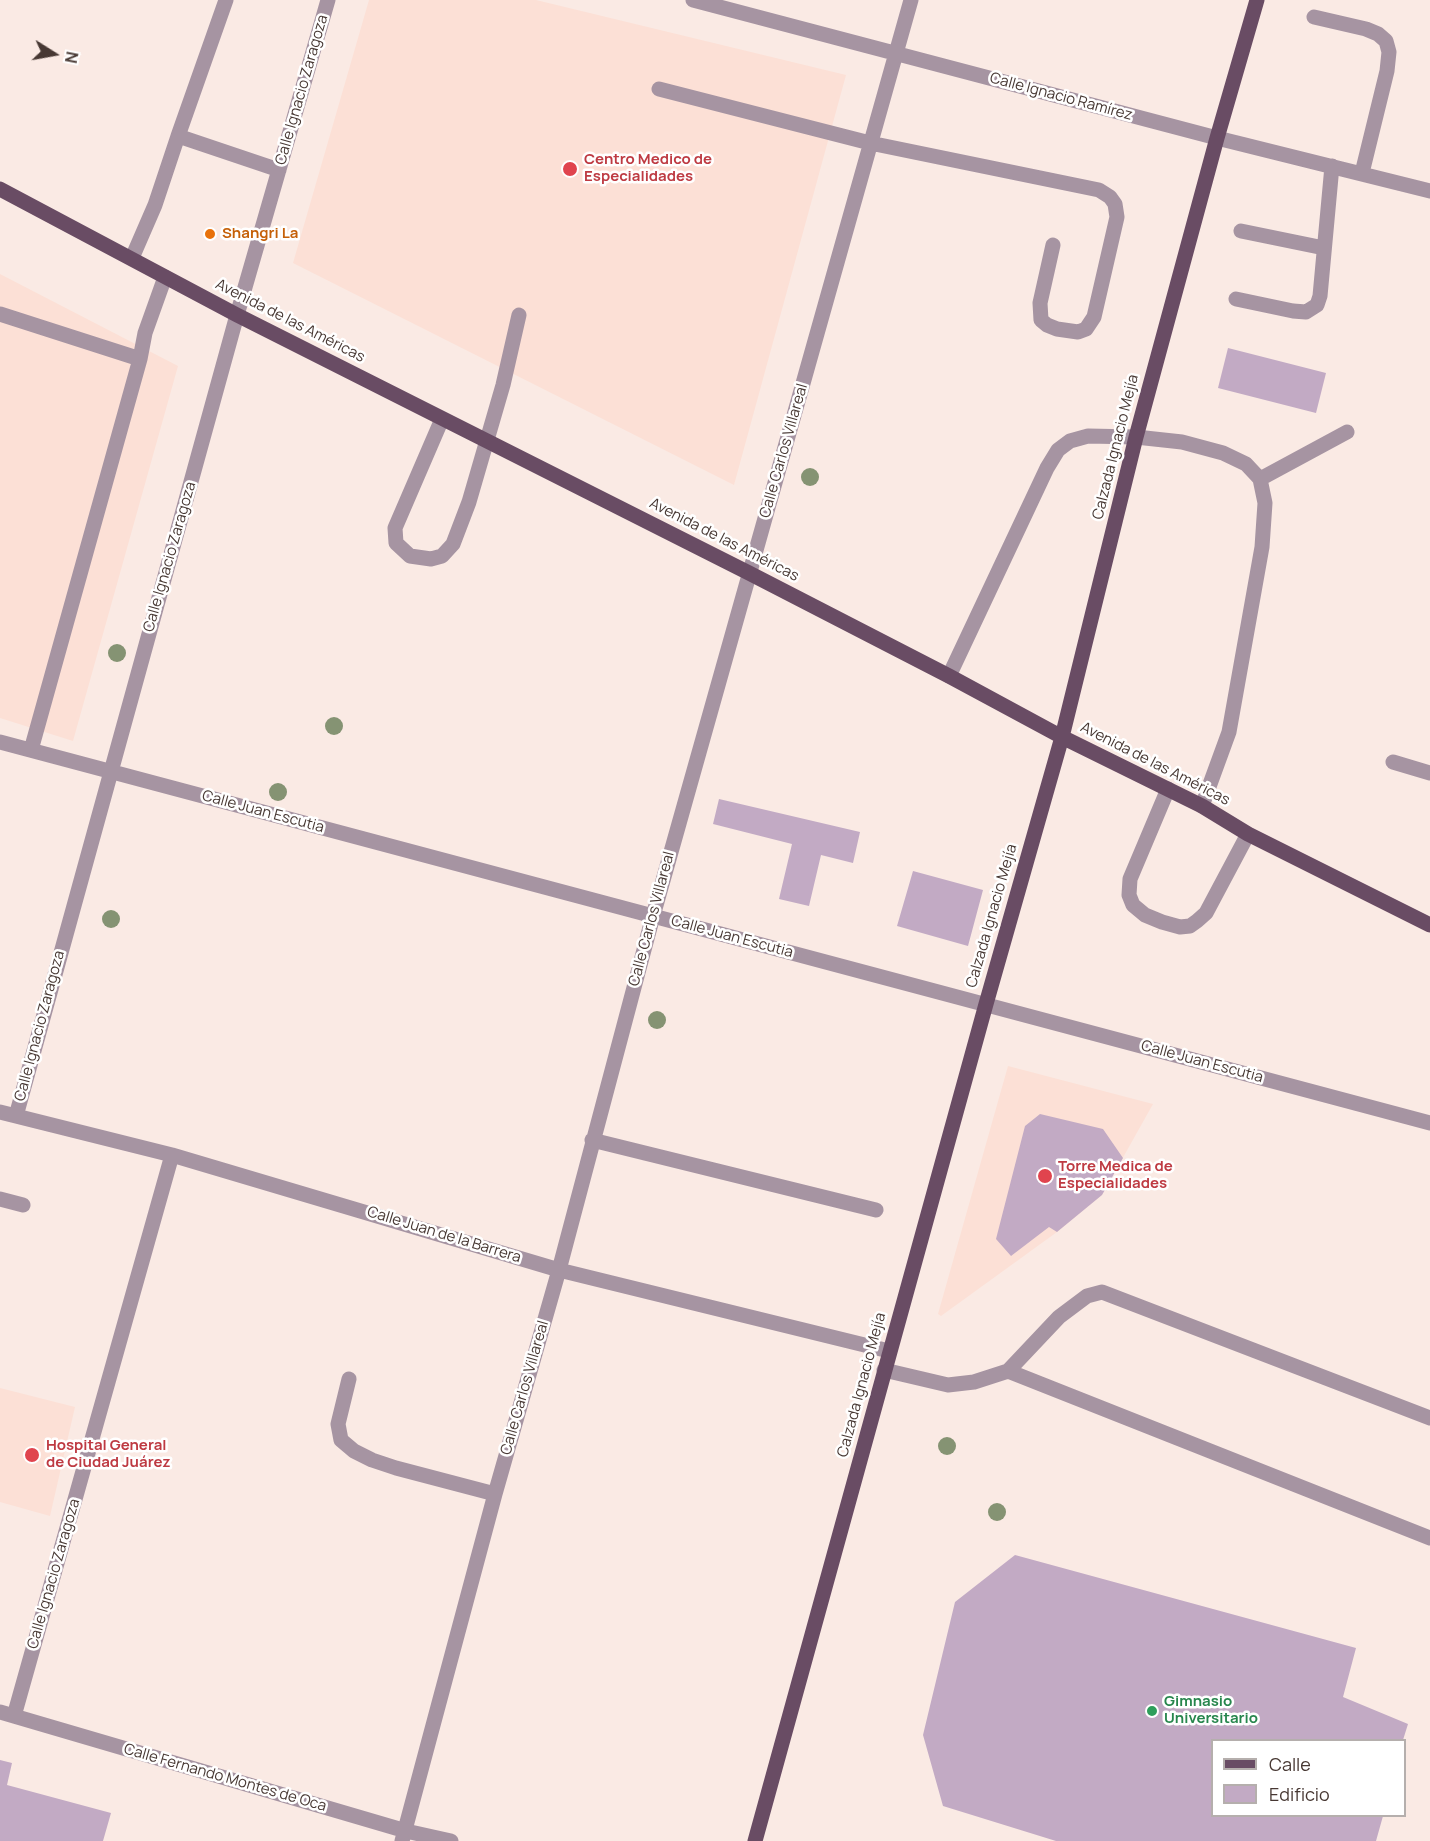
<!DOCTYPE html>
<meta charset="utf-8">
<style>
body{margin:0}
#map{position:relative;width:1430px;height:1841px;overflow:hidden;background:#faeae4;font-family:Manrope,sans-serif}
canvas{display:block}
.legend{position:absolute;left:1211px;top:1739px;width:195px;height:78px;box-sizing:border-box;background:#fff;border:2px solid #b5afad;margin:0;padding:8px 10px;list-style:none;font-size:18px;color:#473833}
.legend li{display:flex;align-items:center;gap:12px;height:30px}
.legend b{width:30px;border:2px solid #b5afad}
.north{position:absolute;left:24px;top:24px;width:60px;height:60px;-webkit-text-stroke:4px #fff;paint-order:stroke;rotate:101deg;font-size:16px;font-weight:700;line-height:24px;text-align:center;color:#473833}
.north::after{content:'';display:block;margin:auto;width:21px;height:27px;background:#473833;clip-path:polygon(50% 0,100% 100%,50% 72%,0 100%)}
</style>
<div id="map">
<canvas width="1430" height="1841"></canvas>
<ul class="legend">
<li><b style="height:8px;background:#694c64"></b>Calle</li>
<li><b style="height:16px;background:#c2aac4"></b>Edificio</li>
</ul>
<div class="north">N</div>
</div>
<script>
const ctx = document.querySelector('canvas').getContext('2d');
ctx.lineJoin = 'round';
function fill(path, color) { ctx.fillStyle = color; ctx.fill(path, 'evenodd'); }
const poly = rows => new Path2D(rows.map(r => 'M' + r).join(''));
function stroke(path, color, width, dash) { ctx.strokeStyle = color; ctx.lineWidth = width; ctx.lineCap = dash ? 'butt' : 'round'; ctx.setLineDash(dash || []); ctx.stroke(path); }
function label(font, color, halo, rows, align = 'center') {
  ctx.font = font + ' Manrope,sans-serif'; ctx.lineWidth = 5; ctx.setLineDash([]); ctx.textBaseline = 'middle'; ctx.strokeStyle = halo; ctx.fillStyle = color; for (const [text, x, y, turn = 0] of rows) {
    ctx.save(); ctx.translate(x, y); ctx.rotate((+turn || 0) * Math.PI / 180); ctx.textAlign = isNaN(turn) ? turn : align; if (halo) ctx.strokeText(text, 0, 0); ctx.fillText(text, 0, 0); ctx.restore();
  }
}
fill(poly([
 [369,0,536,0,846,75,734,485,293,263],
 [0,274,178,366,73,741,0,718],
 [1008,1066,1153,1104,1102,1195,1057,1232,941,1316,938,1314],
 [0,1388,75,1407,50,1516,0,1502]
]), '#fce0d6');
fill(poly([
 [1228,348,1326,373,1316,413,1218,388],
 [719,799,860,832,853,863,821,855,809,906,779,899,792,844,713,824],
 [913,871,983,890,968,946,897,926],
 [1040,1114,1103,1129,1123,1158,1102,1195,1057,1232,1049,1227,1011,1256,996,1239,1025,1126],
 [1015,1555,1356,1648,1343,1697,1408,1724,1403,1740,1212,1740,1212,1816,1383,1816,1376,1841,1056,1841,943,1806,923,1735,955,1602],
 [0,1760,12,1763,7,1785,111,1813,103,1841,0,1841]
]), '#c2aac4');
stroke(poly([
 [226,0,178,136,279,170],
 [693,0,1217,138,1430,191],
 [1314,17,1366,29,1378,34,1386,41,1389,52,1387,71,1362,173],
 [659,89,870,143,1099,190,1110,197,1115,204,1117,217,1094,317,1086,329,1078,332,1057,329,1047,325,1041,320,1040,303,1053,245],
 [1241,231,1324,248],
 [132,258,155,205,178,136],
 [1236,299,1293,311,1306,312,1317,305,1320,296,1332,166],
 [0,314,140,359],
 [442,419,395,528,396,543,410,556,431,559,442,556,453,544,469,502,503,385,519,315],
 [1260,479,1347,432],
 [949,676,1047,468,1058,450,1070,441,1088,436,1136,437,1182,442,1223,453,1246,464,1260,479,1265,503,1262,547,1229,732,1202,806],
 [0,742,1430,1123],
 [31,750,140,359,145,333,165,277],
 [1393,762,1430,773],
 [1168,789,1130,879,1129,895,1133,905,1145,915,1162,922,1180,927,1190,926,1197,921,1206,913,1248,834],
 [0,1112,172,1155,559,1270,889,1351],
 [16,1116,237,315,328,0],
 [592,1140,876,1210],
 [0,1199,23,1205],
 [884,1370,948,1385,974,1382,1008,1371,1059,1317,1087,1296,1102,1292,1430,1418],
 [1008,1371,1430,1538],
 [349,1379,338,1424,341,1440,354,1451,372,1460,396,1468,495,1494],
 [0,1712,406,1831,451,1841],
 [14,1716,172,1155],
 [402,1841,495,1494,559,1270,653,916,911,0]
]), '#a694a2', 15);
stroke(poly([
 [0,189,237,315,749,573,949,676,1062,737,1202,806,1248,834,1430,925],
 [755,1841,986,1004,1062,737,1136,437,1217,138,1257,0]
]), '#694c64', 15);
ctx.fillStyle = '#859373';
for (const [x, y] of [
 [810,477],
 [117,653],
 [334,726],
 [278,792],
 [111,919],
 [657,1020],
 [947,1446],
 [997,1512]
]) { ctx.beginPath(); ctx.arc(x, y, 9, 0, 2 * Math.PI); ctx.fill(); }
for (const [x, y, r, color] of [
 [570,169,8,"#e0444e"],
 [210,234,6,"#e8710a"],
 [1045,1176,8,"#e0444e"],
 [32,1455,8,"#e0444e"],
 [1152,1711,6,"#2e9e5b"]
]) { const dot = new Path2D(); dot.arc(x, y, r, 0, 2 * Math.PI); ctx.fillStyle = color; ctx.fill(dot); stroke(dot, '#fff', 2); }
label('15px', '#473833', '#fff', [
 ["Calle Ignacio Zaragoza",302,90,-74],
 ["Calle Ignacio Ramírez",1061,97,15],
 ["Avenida de las Américas",290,321,27],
 ["Calzada Ignacio Mejía",1116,447,-76],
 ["Calle Carlos Villareal",784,451,-74],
 ["Avenida de las Américas",724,540,27],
 ["Calle Ignacio Zaragoza",170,557,-74],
 ["Avenida de las Américas",1155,764,27],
 ["Calle Juan Escutia",263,812,15],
 ["Calzada Ignacio Mejía",992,916,-74],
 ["Calle Carlos Villareal",652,919,-75],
 ["Calle Juan Escutia",732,937,15],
 ["Calle Ignacio Zaragoza",40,1026,-75],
 ["Calle Juan Escutia",1202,1062,15],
 ["Calle Juan de la Barrera",444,1235,17],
 ["Calzada Ignacio Mejía",862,1385,-75],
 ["Calle Carlos Villareal",525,1388,-74],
 ["Calle Ignacio Zaragoza",54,1574,-74],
 ["Calle Fernando Montes de Oca",225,1778,16]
]);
label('bold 15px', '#be3a42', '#fff', [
 ["Centro Medico de",584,160],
 ["Especialidades",584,177],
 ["Torre Medica de",1058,1167],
 ["Especialidades",1058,1184],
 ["Hospital General",46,1446],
 ["de Ciudad Juárez",46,1463]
], 'left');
label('bold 15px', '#c56008', '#fff', [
 ["Shangri La",222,234]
], 'left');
label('bold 15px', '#27864d', '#fff', [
 ["Gimnasio",1164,1702],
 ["Universitario",1164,1719]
], 'left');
</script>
